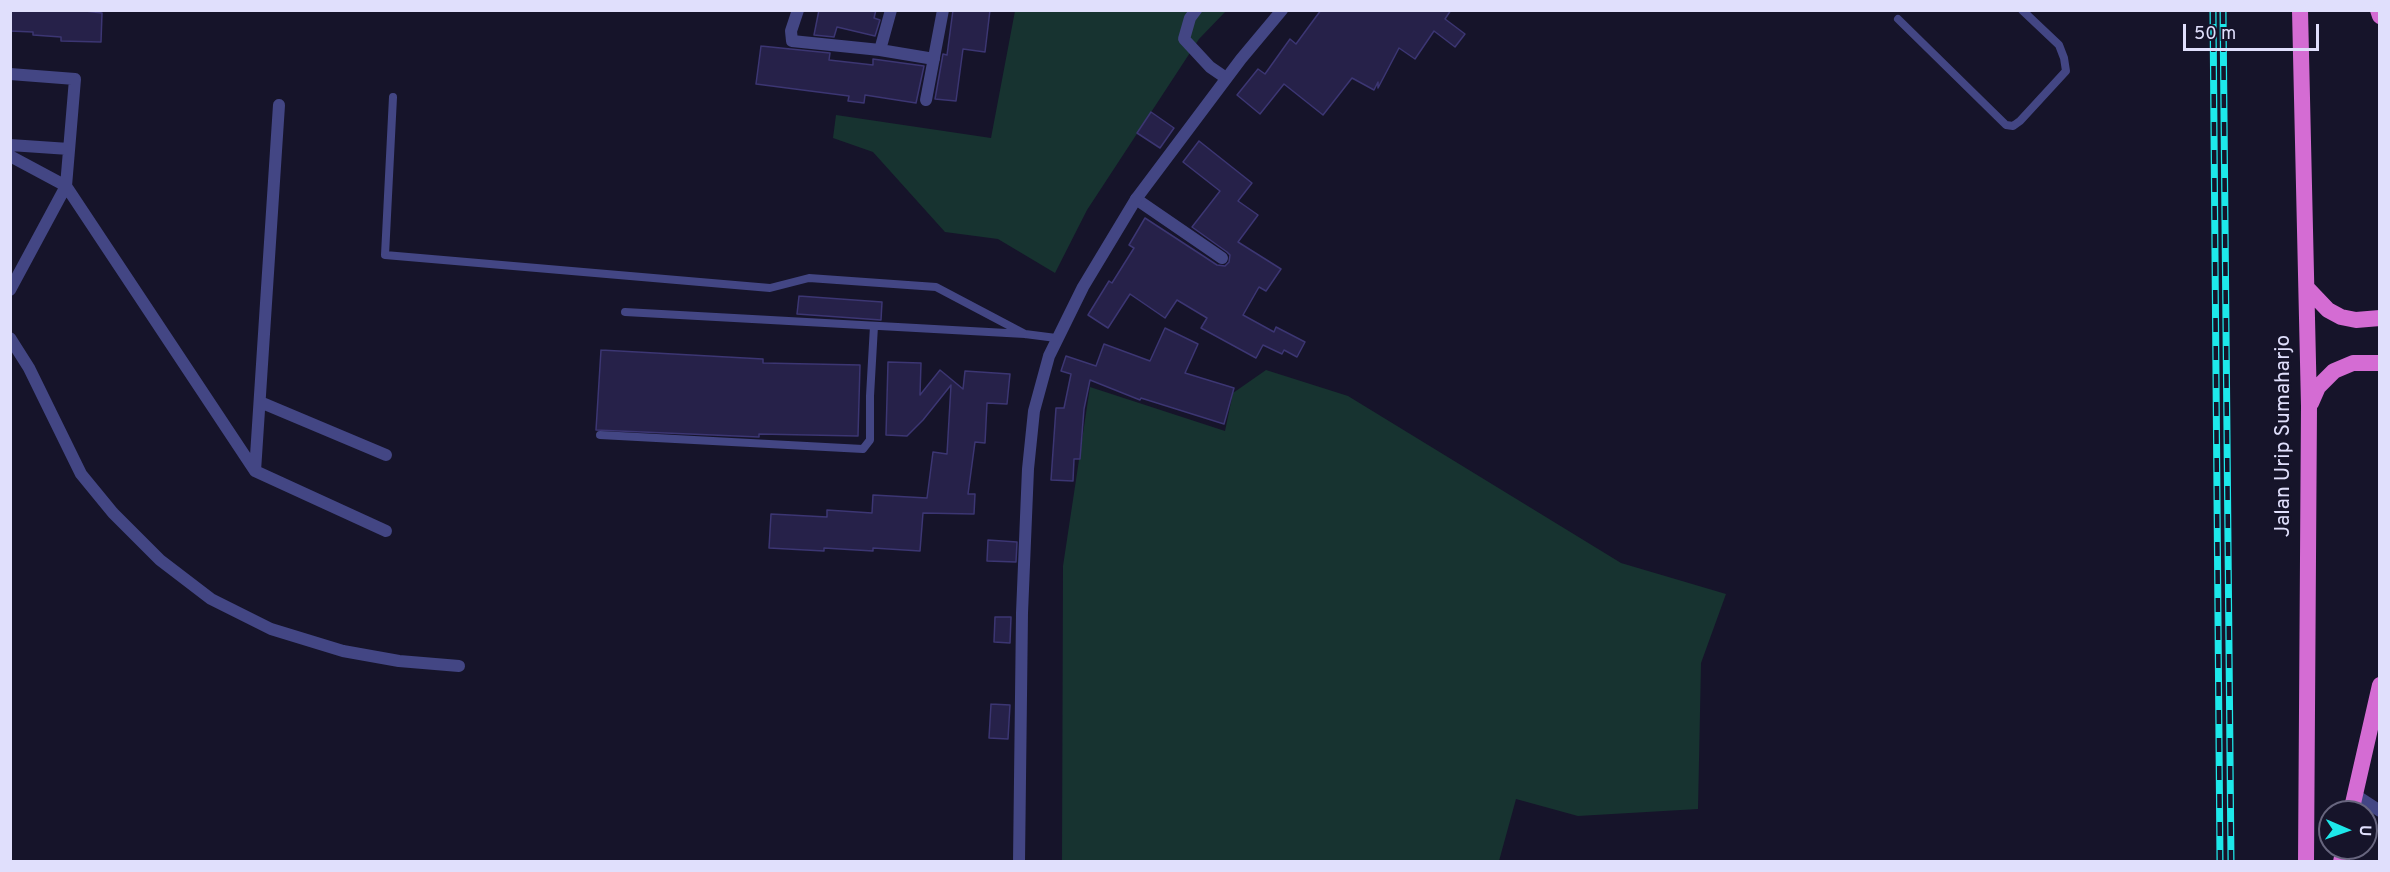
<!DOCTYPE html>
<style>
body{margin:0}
#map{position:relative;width:2390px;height:872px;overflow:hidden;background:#16142a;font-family:Overpass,sans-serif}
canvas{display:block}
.frame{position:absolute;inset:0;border:12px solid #e0dffc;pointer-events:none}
.north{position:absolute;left:2318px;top:800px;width:60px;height:60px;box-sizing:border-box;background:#16142a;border:2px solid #67657e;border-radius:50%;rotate:92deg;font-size:16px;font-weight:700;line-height:24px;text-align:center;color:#e0dffc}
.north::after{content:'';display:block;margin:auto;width:21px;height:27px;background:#1de8ea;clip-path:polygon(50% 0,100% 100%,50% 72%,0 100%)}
.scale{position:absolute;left:2183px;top:24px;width:136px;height:27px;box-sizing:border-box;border:3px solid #e0dffc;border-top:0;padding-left:8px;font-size:18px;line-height:21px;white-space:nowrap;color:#e0dffc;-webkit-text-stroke:4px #16142a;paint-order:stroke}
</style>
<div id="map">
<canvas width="2390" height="872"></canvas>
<div class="frame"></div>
<div class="north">U</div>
<div class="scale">50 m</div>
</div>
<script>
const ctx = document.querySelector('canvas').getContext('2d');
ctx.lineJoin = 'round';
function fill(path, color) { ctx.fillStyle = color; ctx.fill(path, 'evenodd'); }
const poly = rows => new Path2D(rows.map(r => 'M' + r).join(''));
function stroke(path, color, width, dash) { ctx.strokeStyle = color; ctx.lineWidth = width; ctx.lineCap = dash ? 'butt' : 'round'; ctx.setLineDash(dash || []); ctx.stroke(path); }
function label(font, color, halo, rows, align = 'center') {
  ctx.font = font + ' Overpass,sans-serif'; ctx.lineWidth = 4.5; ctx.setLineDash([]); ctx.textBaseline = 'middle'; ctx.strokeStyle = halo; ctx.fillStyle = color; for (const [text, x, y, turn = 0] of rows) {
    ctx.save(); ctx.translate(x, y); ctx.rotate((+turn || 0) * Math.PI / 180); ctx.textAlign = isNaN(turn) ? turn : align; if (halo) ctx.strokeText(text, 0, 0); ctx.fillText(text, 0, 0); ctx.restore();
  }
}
fill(poly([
 [1015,11,1226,11,1199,39,1087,210,1055,273,998,239,945,232,873,152,833,138,836,115,991,138],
 [1266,370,1348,396,1621,563,1726,594,1701,663,1698,809,1578,816,1516,799,1499,861,1062,862,1063,566,1090,387,1225,431,1233,393]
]), '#173330');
const building = poly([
 [10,10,77,10,102,13,101,42,61,41,61,37,33,35,33,32,10,31,10,10],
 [819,10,876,10,874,18,880,20,875,36,837,27,834,37,814,35,819,10],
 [953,10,990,10,985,52,963,49,956,101,935,99,943,54,947,55,953,10],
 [1321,10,1451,10,1445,19,1465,34,1455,47,1434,31,1415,59,1399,48,1378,88,1378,82,1374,90,1352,78,1323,115,1284,84,1260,114,1237,95,1258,69,1265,74,1290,39,1296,44,1321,10],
 [761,46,830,53,829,60,873,65,873,59,924,66,916,103,865,95,864,103,848,101,849,96,756,84,761,46],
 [1151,112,1174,128,1160,148,1137,133,1151,112],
 [1199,141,1252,183,1238,201,1258,215,1238,242,1281,269,1266,291,1259,287,1243,315,1274,332,1276,327,1305,342,1297,357,1284,350,1282,354,1263,345,1256,358,1201,328,1207,318,1177,300,1165,318,1130,294,1108,328,1088,315,1109,281,1112,283,1134,248,1129,245,1145,218,1217,265,1225,266,1229,262,1230,255,1227,252,1192,227,1220,191,1183,162,1199,141],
 [799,296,882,302,881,320,797,314,799,296],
 [1165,328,1198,344,1185,373,1234,388,1224,424,1141,398,1140,400,1090,380,1084,409,1080,459,1074,459,1073,481,1051,480,1056,408,1064,408,1071,374,1061,371,1066,356,1096,366,1104,344,1150,361,1165,328],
 [601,350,763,359,763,363,860,365,858,436,759,434,759,437,596,430,601,350],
 [888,362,921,363,920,395,940,370,963,389,965,371,1010,374,1007,404,987,403,985,443,975,442,968,494,975,494,974,514,923,513,920,551,873,548,873,551,824,548,824,551,769,548,771,514,827,517,827,510,872,513,873,495,927,498,933,452,947,454,951,385,923,420,907,436,886,435,888,362],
 [988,540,1017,542,1016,562,987,561,988,540],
 [995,617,1011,617,1010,643,994,642,995,617],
 [991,704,1010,705,1008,739,989,738,991,704]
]);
fill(building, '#262149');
stroke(building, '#3c3673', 1.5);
stroke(poly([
 [1898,19,2006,125,2013,126,2020,121,2066,71,2064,58,2059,45,2022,10],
 [393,97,385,255,770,288,809,278,936,287,1025,334],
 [625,312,1025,334,1056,338],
 [600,435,863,449,870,440,870,396,874,326]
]), '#434684', 8);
stroke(poly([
 [798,10,791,31,792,41,880,50,934,59],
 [1196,10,1190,18,1184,39,1210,67,1226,78],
 [880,50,891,10],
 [10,74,75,79,66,186,10,290],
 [926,100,943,10],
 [10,145,69,149],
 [10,156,66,186,255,471,386,531],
 [1136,199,1222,258],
 [10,338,29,368,81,474,113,513,160,560,211,599,271,629,343,651,399,661,459,666],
 [260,402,386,455],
 [255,471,279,105],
 [2354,794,2380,811]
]), '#434684', 12);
stroke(poly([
 [1019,862,1022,613,1028,469,1034,411,1049,356,1083,287,1136,199,1241,59,1282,10]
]), '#434684', 12);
stroke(poly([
 [2300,10,2309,406,2306,862],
 [2378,10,2380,16],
 [2308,289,2328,310,2341,317,2356,320,2380,318],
 [2311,403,2318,387,2334,371,2353,363,2380,363],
 [2351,812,2380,685],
 [2341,862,2344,848]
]), '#d46cd3', 16);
const rail = poly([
 [2213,10,2220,862],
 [2223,10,2231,862]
]);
stroke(rail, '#1de8ea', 7);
stroke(rail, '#16142a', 4.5, [14]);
label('21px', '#e0dffc', '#16142a', [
 ["Jalan Urip Sumaharjo",2285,436,-90]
]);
</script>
